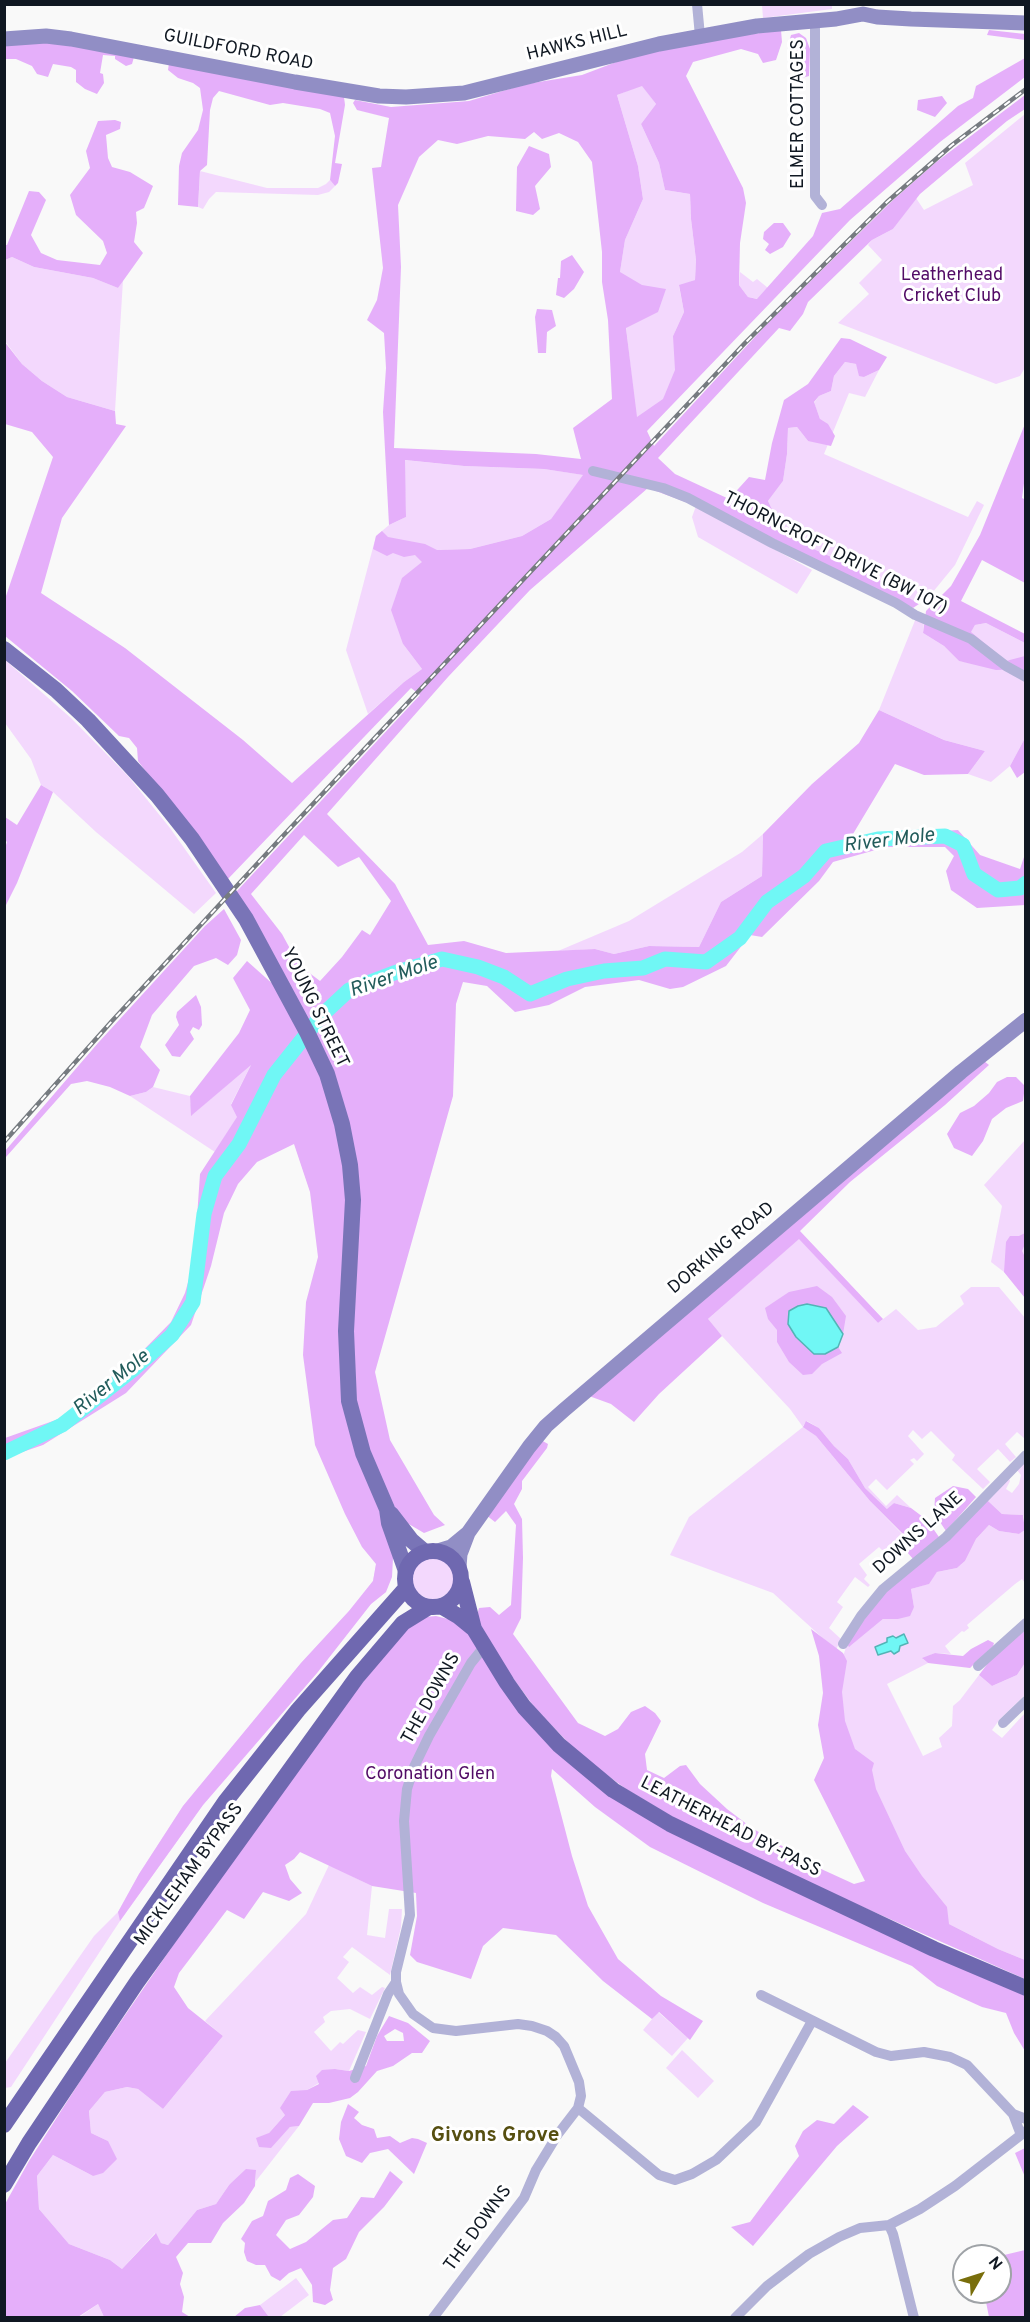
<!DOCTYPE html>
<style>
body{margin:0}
#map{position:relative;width:1030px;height:2322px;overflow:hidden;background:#f9f9f9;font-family:Overpass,sans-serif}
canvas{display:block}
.frame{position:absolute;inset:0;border:6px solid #101822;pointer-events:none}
.north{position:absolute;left:952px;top:2244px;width:60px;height:60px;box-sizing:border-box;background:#fff;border:2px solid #9fa3a7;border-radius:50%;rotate:51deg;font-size:16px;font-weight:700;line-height:24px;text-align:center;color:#101822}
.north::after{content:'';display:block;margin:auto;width:21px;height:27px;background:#796e0c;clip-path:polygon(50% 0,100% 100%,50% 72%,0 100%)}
</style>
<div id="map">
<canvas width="1030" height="2322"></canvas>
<div class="frame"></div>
<div class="north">N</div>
</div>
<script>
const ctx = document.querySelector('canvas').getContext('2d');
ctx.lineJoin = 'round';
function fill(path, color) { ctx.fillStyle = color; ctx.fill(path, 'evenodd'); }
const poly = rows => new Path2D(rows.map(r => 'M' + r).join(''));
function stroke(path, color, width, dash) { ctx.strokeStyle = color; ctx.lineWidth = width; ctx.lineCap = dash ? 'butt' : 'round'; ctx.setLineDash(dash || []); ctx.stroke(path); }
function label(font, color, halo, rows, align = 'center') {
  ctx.font = font + ' Overpass,sans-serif'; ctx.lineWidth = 6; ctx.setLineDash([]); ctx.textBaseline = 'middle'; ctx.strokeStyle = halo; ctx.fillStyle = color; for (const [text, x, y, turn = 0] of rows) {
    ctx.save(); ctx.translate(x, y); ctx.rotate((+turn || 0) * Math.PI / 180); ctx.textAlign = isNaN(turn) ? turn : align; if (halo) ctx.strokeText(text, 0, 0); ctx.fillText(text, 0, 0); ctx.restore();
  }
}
fill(poly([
 [762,5,832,5,832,9,763,18],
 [642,85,656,104,641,124,659,163,665,190,690,194,691,219,696,260,695,280,679,286,684,312,673,336,689,351,647,431,636,417,620,272,625,240,643,199,638,166,617,95],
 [1025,114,1026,366,1020,376,996,384,838,323,869,294,859,283,882,260,868,245,872,240,893,229,916,198,924,210,973,185,965,163],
 [200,171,267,188,318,188,326,184,330,180,335,186,329,192,318,195,216,192,209,199,203,209,198,207],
 [12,257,34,267,93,278,118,288,123,280,115,411,67,397,42,381,22,364,5,341,5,260],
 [740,272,753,282,757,279,768,288,758,299,748,297,739,285],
 [845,362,856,364,864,377,879,370,865,397,849,393,824,454,968,517,977,501,984,505,955,565,928,598,917,603,873,576,805,545,782,530,768,501,783,481,787,454,788,428,797,427,808,441,820,419,814,403,819,396,831,391,834,376],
 [404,460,464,466,544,469,584,475,551,519,522,536,470,549,437,550,403,644,422,669,404,682,368,714,346,650,376,536,389,525,406,517],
 [696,506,812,570,797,594,698,537,692,517],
 [916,618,924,622,923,633,944,646,959,661,1007,669,1025,680,1025,738,1010,766,991,782,968,774,985,751,944,740,879,710],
 [986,623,1025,643,1025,658,1006,661,970,633,975,625],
 [5,660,71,718,128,776,170,828,216,893,194,914,96,832,53,792,41,785,31,759,5,723],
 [763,834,762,876,721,902,699,947,649,946,614,954,595,949,558,951,629,921,742,852],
 [252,1063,231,1104,238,1117,215,1152,130,1096,146,1092,153,1087,190,1096,192,1115],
 [1025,1140,1025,1298,1004,1272,991,1262,1002,1206,984,1185],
 [799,1238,878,1323,896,1309,918,1330,936,1327,964,1304,960,1296,971,1287,999,1287,1025,1318,1025,1439,1017,1432,1005,1444,1016,1457,1010,1462,998,1449,977,1469,990,1482,983,1489,952,1460,955,1455,931,1431,922,1439,913,1430,908,1436,924,1454,917,1461,914,1458,910,1460,914,1464,887,1490,876,1479,868,1487,886,1506,897,1495,911,1508,894,1503,888,1510,865,1488,848,1459,834,1446,819,1428,807,1421,803,1426,816,1436,870,1501,907,1539,889,1557,879,1547,859,1564,867,1575,864,1579,870,1585,868,1587,855,1577,837,1602,843,1607,829,1628,841,1639,836,1650,773,1593,670,1555,689,1517,803,1427,790,1409,707,1320],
 [1025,1461,1025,1519,1023,1515,1002,1514,987,1500,1008,1475,1010,1481,1006,1489,1012,1493,1019,1484,1021,1475,1016,1469],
 [989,1525,999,1531,1019,1534,1025,1530,1025,1583,1022,1579,1015,1584,967,1625,969,1628,964,1632,962,1631,945,1646,951,1654,935,1653,923,1659,928,1663,887,1684,923,1756,942,1747,939,1738,952,1726,953,1706,960,1700,979,1675,992,1686,1017,1675,1025,1663,1025,1695,1000,1719,992,1730,1002,1738,1025,1713,1025,1960,998,1949,949,1924,901,1866,843,1720,839,1669,847,1644,850,1646,883,1619,898,1619,914,1607,911,1589,928,1584,937,1572,957,1568,965,1561,976,1539],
 '412 1578a21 21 0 1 1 42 0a21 21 0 1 1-42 0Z',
 [376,1564,386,1592,371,1604,317,1673,203,1805,120,1921,11,2087,5,2088,5,2063,94,1936,118,1912,139,1874,183,1806,301,1663,349,1611,373,1581],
 [329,1865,372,1886,367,1935,385,1938,389,1909,402,1909,401,1927,390,1975,352,1947,343,1957,349,1962,337,1978,353,1993,360,1987,372,1995,382,1987,385,1988,370,2019,350,2009,331,2011,323,2017,325,2022,314,2032,331,2051,340,2042,343,2044,358,2030,366,2032,349,2071,335,2069,319,2083,307,2090,269,2133,271,2147,290,2127,299,2126,256,2181,256,2170,229,2185,216,2204,197,2210,168,2245,161,2243,155,2233,122,2269,110,2260,69,2244,39,2209,37,2176,53,2155,93,2176,108,2141,91,2133,89,2111,105,2092,127,2087,138,2089,163,2109,223,2036,205,2021,306,1914],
 [658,2012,688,2038,672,2056,643,2030],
 [682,2050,714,2081,698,2098,666,2068],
 [296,2278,309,2295,280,2317,269,2317,260,2305],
 [98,2304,104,2317,78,2318]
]), '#f3d8fd');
fill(poly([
 [781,30,782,42,776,60,763,63,758,54,741,49,693,62,686,76,743,188,746,203,740,243,739,285,748,297,757,299,813,236,822,213,840,209,958,106,973,98,976,86,1025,58,1025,77,940,142,850,220,647,431,654,446,766,325,892,201,935,163,1025,95,1025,109,1007,121,920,194,893,229,872,240,808,302,803,314,790,331,779,328,658,458,675,474,729,499,749,477,765,480,772,443,784,400,808,384,841,338,850,339,887,357,879,370,864,377,859,376,856,364,845,362,834,376,831,391,819,396,814,402,820,419,828,424,835,436,831,446,808,441,797,427,788,428,787,454,783,481,768,501,782,530,805,545,873,576,919,604,913,608,744,524,648,488,530,590,448,677,327,814,395,884,428,945,464,941,506,953,595,949,614,954,649,946,699,947,721,902,762,876,763,834,812,784,859,743,879,710,944,740,985,751,968,774,924,775,895,764,850,839,881,835,958,830,980,855,1020,869,1025,854,1025,905,977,908,951,890,946,871,954,856,945,847,886,847,833,862,819,881,762,937,750,935,726,966,683,987,670,989,639,980,585,987,549,1005,515,1012,487,986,463,982,456,1004,453,1096,375,1372,390,1440,434,1515,445,1525,424,1533,407,1523,394,1539,392,1577,386,1592,371,1604,317,1673,203,1805,120,1921,118,1912,139,1874,183,1806,301,1663,349,1611,373,1581,376,1564,362,1547,345,1514,315,1445,303,1355,306,1302,318,1257,310,1192,294,1144,257,1162,238,1184,224,1213,211,1266,191,1325,126,1393,43,1445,5,1458,5,1438,67,1416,119,1375,171,1322,185,1293,194,1261,200,1174,237,1117,231,1105,251,1065,191,1116,190,1096,239,1033,250,1010,233,978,247,961,275,986,236,892,420,695,411,688,227,880,138,761,137,748,129,738,119,736,72,691,5,636,5,595,6,596,53,457,32,432,5,424,4,341,22,364,42,381,67,397,115,411,116,424,126,426,62,518,41,593,125,648,243,740,292,783,404,682,422,669,403,644,391,610,402,578,422,562,415,555,404,557,393,553,387,556,373,549,376,536,382,531,388,537,425,544,437,550,470,549,522,536,551,519,583,475,544,469,464,466,405,460,406,517,389,525,383,412,386,368,384,333,367,320,377,300,383,268,372,168,381,167,389,118,357,110,353,103,355,100,391,107,469,101,526,84,582,75,653,48],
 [642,86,656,104,641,124,659,163,665,190,690,194,691,219,696,260,695,280,679,285,684,312,673,336,675,370,663,399,637,417,626,328,658,312,666,289,642,285,620,272,625,240,643,199,638,166,617,95],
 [534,132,542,139,559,133,578,142,592,162,602,252,602,282,608,320,612,399,573,428,581,459,536,454,394,448,401,267,398,205,419,157,438,140,457,144,488,136,525,139],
 [304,835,338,867,359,857,391,901,370,935,362,930,342,957,320,981,299,965,282,934,251,894],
 [989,30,1025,34,1025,40,987,35],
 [799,33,806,38,810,49,809,76,802,78,799,74,797,51,789,42,791,35],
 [54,42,134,57,132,64,126,66,115,59,115,56,103,55,100,73,103,74,104,83,97,94,85,89,76,82,76,70,71,67,53,64,48,77,37,74,32,66,16,59,5,59,5,43],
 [169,63,344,97,345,105,335,163,342,164,338,183,335,186,330,180,335,136,330,113,320,109,283,103,270,105,219,91,213,98,210,110,207,165,200,171,198,207,178,205,179,166,182,153,198,130,203,110,200,88,193,83,178,78,168,70],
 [942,96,947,103,935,117,917,110,918,100],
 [115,120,121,122,120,129,106,135,108,158,112,167,130,172,153,186,144,208,136,212,137,223,134,242,143,253,118,288,93,278,34,267,12,257,5,260,5,245,7,245,29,191,39,192,46,200,31,235,41,253,57,260,100,265,107,253,103,241,76,215,70,195,90,168,86,151,98,121],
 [529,146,549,154,551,167,535,186,540,209,533,215,516,211,517,167],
 [774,223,783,223,791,234,783,247,770,254,765,250,769,244,763,239,764,232],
 [572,255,584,272,574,289,564,298,556,295,558,278,560,278,561,261],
 [537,309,552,310,556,326,547,332,546,353,538,353,535,317],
 [1025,424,1025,476,1022,498,1026,500,1025,583,982,560,961,601,1025,634,1025,643,986,623,975,625,971,632,1006,661,1025,656,1025,673,1020,669,996,670,959,661,944,646,923,633,926,611,951,586,980,535],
 [1025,738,1025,772,1017,778,1010,766],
 [41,785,53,792,17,883,5,907,4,851,7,842,5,840,5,817,17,825],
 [224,909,241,940,237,955,228,965,216,958,194,966,152,1015,140,1047,160,1070,153,1087,146,1092,130,1096,110,1087,87,1081,71,1084,6,1157,5,1156,5,1151,98,1043,205,926],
 [196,995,201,1007,202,1025,199,1030,193,1027,190,1032,194,1039,180,1057,172,1056,165,1045,179,1025,176,1017,177,1012],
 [984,1061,989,1065,945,1105,850,1182,800,1231,883,1319,878,1323,799,1239,708,1319,722,1336,659,1394,634,1422,611,1404,589,1396],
 [1007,1077,1016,1077,1025,1086,1023,1101,1006,1108,992,1119,983,1141,972,1156,954,1148,947,1134,960,1113,974,1106,989,1093,997,1082],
 [1025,1233,1025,1244,1022,1251,1025,1257,1025,1298,1004,1272,1006,1242,1010,1236,1019,1236],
 [817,1286,832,1297,846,1316,843,1334,826,1308,807,1304,798,1306,825,1354,838,1347,842,1353,822,1364,812,1374,803,1375,789,1362,777,1342,777,1330,768,1319,765,1308,789,1292],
 [806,1421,819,1428,834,1446,848,1459,865,1488,887,1509,894,1503,911,1508,927,1520,939,1537,913,1559,901,1545,907,1538,870,1501,816,1436,803,1427],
 [541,1440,548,1444,547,1448,522,1481,522,1489,514,1504,522,1519,523,1558,521,1618,513,1634,578,1723,605,1736,618,1729,631,1712,645,1706,655,1713,661,1721,645,1754,647,1770,664,1778,680,1766,686,1765,700,1784,727,1809,752,1828,819,1868,854,1884,865,1881,814,1780,824,1758,818,1725,823,1693,819,1656,811,1629,843,1653,847,1661,842,1692,845,1721,855,1749,874,1763,872,1770,876,1789,905,1851,922,1876,947,1907,949,1924,998,1949,1025,1960,1025,1979,847,1900,676,1819,626,1789,581,1756,535,1708,484,1639,477,1615,479,1608,490,1607,499,1615,511,1605,516,1525,506,1511,495,1522,486,1515],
 [953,1486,968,1489,976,1497,946,1531,934,1513,935,1498],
 [987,1500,1002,1514,1023,1515,1025,1530,1019,1534,999,1531,989,1525,976,1539,965,1561,957,1568,937,1572,929,1584,911,1589,914,1607,910,1616,898,1619,883,1619,849,1647,847,1644,885,1590],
 [436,1616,452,1620,466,1630,587,1776,1025,1995,1025,2051,1014,2033,1006,2013,982,2007,960,1997,937,1986,912,1966,763,1903,650,1847,595,1807,552,1769,551,1776,572,1856,588,1906,618,1959,661,1996,703,2021,690,2040,659,2012,652,2019,603,1981,556,1935,503,1928,483,1946,471,1979,417,1962,410,1955,417,1916,416,1893,372,1886,300,1852,294,1859,285,1865,290,1879,302,1893,289,1901,263,1892,244,1919,227,1910,179,1973,174,1987,188,2008,223,2036,163,2109,138,2089,127,2087,105,2092,89,2111,91,2133,108,2141,117,2159,103,2173,93,2176,53,2155,37,2176,39,2209,69,2244,110,2260,122,2269,156,2233,161,2243,168,2245,197,2210,216,2204,229,2185,246,2169,256,2170,255,2186,244,2203,223,2223,211,2243,188,2243,176,2257,183,2273,180,2284,184,2297,182,2312,190,2317,104,2317,98,2304,78,2317,5,2318,5,2204,29,2161,84,2075,189,1922,322,1734,405,1629,425,1617],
 [1025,1630,1025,1663,1017,1675,992,1686,979,1675,991,1659],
 [988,1640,994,1643,993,1646,970,1668,928,1663,922,1658,935,1653,963,1656,971,1649],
 [389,2016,408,2023,430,2041,422,2053,412,2053,393,2066,377,2071,358,2092,350,2098,329,2103,313,2103,299,2126,290,2127,271,2148,259,2147,256,2138,269,2133,285,2115,280,2108,291,2091,307,2090,319,2084,316,2076,322,2070,335,2069,349,2071,366,2066,377,2036],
 [395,2029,403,2033,404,2041,387,2041,384,2036],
 [348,2104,359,2112,354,2118,362,2125,374,2129,377,2138,390,2136,400,2143,412,2138,418,2139,427,2143,414,2174,388,2149,370,2153,362,2163,346,2156,339,2139,341,2122],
 [853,2105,869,2117,837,2146,753,2246,731,2227,750,2222,799,2156,795,2146,803,2131,817,2120,834,2124],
 [1025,2148,1025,2177,1015,2153],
 [390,2171,403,2182,384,2207,359,2232,346,2259,333,2268,330,2290,333,2300,325,2305,313,2302,312,2285,301,2268,289,2273,280,2281,271,2276,265,2265,256,2265,247,2261,244,2252,245,2243,241,2239,252,2221,263,2216,268,2201,286,2190,290,2178,298,2174,315,2186,313,2197,299,2215,286,2220,276,2235,290,2249,306,2242,333,2220,347,2218,361,2197,374,2198],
 [1025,2250,1025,2317,989,2317,984,2292,1000,2292,1000,2256],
 [260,2305,269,2317,234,2317,245,2308]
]), '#e5affa');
const water = poly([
 [807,1304,826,1308,843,1334,838,1347,825,1354,814,1354,796,1337,788,1324,789,1311,798,1306,807,1304],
 [904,1634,908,1643,900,1646,899,1651,894,1654,891,1651,878,1655,875,1647,887,1642,887,1638,893,1636,896,1638,904,1634]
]);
fill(water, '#70f7f5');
stroke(water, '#53b4b6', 1.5);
stroke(poly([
 [4,1453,62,1425,135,1368,172,1335,193,1302,204,1214,215,1176,239,1144,274,1075,321,1016,349,990,394,973,442,959,478,967,504,977,530,994,567,979,604,971,643,968,665,959,706,962,740,938,767,902,804,876,826,851,878,839,945,836,963,845,974,874,998,890,1020,888,1026,883]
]), '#70f7f5', 15);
stroke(poly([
 [697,4,700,36],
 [815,21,815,196,822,205],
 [593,471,663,488,688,498,772,543,896,603,915,615,971,639,1006,666,1026,677],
 [843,1644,861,1616,883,1589,946,1537,1026,1455],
 [978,1666,1026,1623],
 [1003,1723,1026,1701],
 [761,1995,876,2052,891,2056,924,2052,950,2057,967,2065,1013,2114],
 [355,2078,388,1994,396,1982],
 [578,2108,659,2175,675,2180,692,2174,716,2160,756,2122,812,2021],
 [1021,2135,1013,2114,1026,2119],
 [889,2225,893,2234,914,2318],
 [433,2318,524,2198,536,2170,558,2134,578,2108,581,2096,579,2082,564,2046,556,2037,547,2031,532,2026,518,2024,456,2031,433,2028,413,2014,399,1994,396,1982,396,1972,410,1915,404,1821,407,1789,414,1767,429,1736,471,1663,484,1647],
 [735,2318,767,2286,809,2254,839,2237,860,2228,889,2225,920,2209,955,2186,1026,2131]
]), '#b2b2d7', 10);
stroke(poly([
 [4,39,46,36,71,39,295,82,379,96,406,97,464,93,659,44,757,26,836,19,863,14,877,17,911,19,1026,23],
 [438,1551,451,1547,468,1533,529,1447,546,1426,564,1410,961,1072,1026,1020],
 [459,1567,460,1554,468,1533]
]), '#918ec5', 15);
stroke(poly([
 [4,649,56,690,88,720,157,795,192,839,246,919,308,1034,327,1074,342,1124,350,1165,353,1200,346,1331,349,1401,363,1453,387,1509,389,1523,406,1571],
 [391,1514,411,1540,425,1552]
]), '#7974b7', 16);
stroke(poly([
 '405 1579a28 28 0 1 1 56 0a28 28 0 1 1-56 0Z',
 [462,1582,474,1629,507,1683,524,1707,559,1745,613,1790,670,1824,724,1850,934,1949,1026,1988],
 [441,1606,458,1616,474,1629],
 [4,2125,225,1802,298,1710,406,1588],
 [4,2185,29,2143,137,1982,357,1677,403,1623,429,1607]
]), '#6f68b0', 16);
const rail = poly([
 [4,1142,112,1021,281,838,745,343,887,202,952,145,1026,89]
]);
stroke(rail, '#767b80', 4.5);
stroke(rail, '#fff', 2, [7]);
label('18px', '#101822', '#fff', [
 ["HAWKS HILL",577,44,-14],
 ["GUILDFORD ROAD",238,51,11],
 ["ELMER COTTAGES",799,114,-90],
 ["THORNCROFT DRIVE (BW 107)",835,554,27],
 ["YOUNG STREET",314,1008,64],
 ["DORKING ROAD",722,1249,-40],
 ["DOWNS LANE",919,1534,-42],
 ["THE DOWNS",432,1699,-61],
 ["LEATHERHEAD BY-PASS",730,1828,27],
 ["MICKLEHAM BYPASS",190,1875,-54],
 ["THE DOWNS",479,2229,-54]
]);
label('18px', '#520c66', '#fff', [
 ["Leatherhead",952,276],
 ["Cricket Club",952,297],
 ["Coronation Glen",430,1775]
]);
label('italic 20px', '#225c5b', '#fff', [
 ["River Mole",889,842,-7],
 ["River Mole",394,978,-19],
 ["River Mole",112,1384,-39]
]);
label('bold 21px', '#564f10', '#fff', [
 ["Givons Grove",495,2137]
]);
</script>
